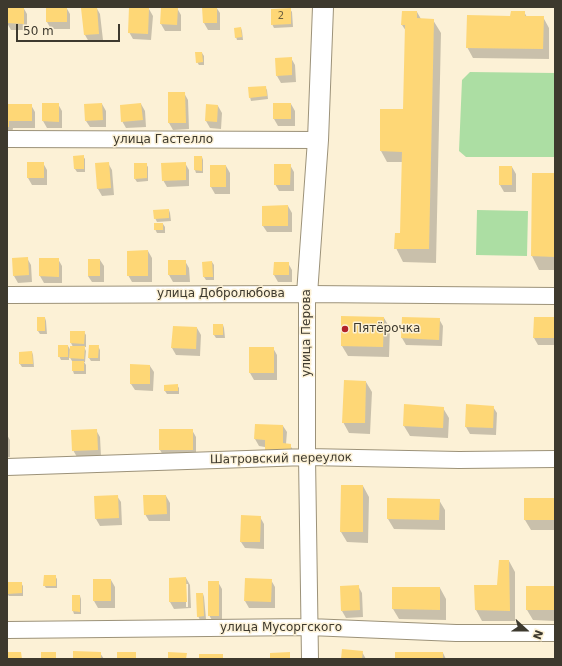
<!DOCTYPE html>
<meta charset="utf-8">
<style>
body{margin:0}
#map{position:relative;width:562px;height:666px;overflow:hidden;background:#fcf1d6;font-family:"DejaVu Sans",sans-serif}
canvas{display:block}
.frame{position:absolute;inset:0;border:8px solid #3d392e;pointer-events:none}
.north{position:absolute;left:506px;top:610px;width:40px;height:40px;-webkit-text-stroke:3px #fcf1d6;paint-order:stroke;rotate:111deg;font-size:11px;font-weight:700;line-height:16px;text-align:center;color:#3d392e}
.north::after{content:'';display:block;margin:auto;width:14px;height:18px;background:#3d392e;clip-path:polygon(50% 0,100% 100%,50% 72%,0 100%)}
.scale{position:absolute;left:16px;top:24px;width:104px;height:18px;box-sizing:border-box;border:2px solid #3d392e;border-top:0;padding-left:5px;font-size:12px;line-height:14px;white-space:nowrap;color:#3d392e;-webkit-text-stroke:3px #fcf1d6;paint-order:stroke}
</style>
<div id="map">
<canvas width="562" height="666"></canvas>
<div class="frame"></div>
<div class="north">N</div>
<div class="scale">50 m</div>
</div>
<script>
const ctx = document.querySelector('canvas').getContext('2d');
ctx.lineJoin = 'round';
function fill(path, color) { ctx.fillStyle = color; ctx.fill(path, 'evenodd'); }
const poly = rows => new Path2D(rows.map(r => 'M' + r).join(''));
function stroke(path, color, width, dash) { ctx.strokeStyle = color; ctx.lineWidth = width; ctx.lineCap = dash ? 'butt' : 'round'; ctx.setLineDash(dash || []); ctx.stroke(path); }
function label(font, color, halo, rows, align = 'center') {
  ctx.font = font + ' "DejaVu Sans",sans-serif'; ctx.lineWidth = 3; ctx.setLineDash([]); ctx.textBaseline = 'middle'; ctx.strokeStyle = halo; ctx.fillStyle = color; for (const [text, x, y, turn = 0] of rows) {
    ctx.save(); ctx.translate(x, y); ctx.rotate((+turn || 0) * Math.PI / 180); ctx.textAlign = isNaN(turn) ? turn : align; if (halo) ctx.strokeText(text, 0, 0); ctx.fillText(text, 0, 0); ctx.restore();
  }
}
fill(poly([
 [470,72,555,73,555,157,466,157,459,151,462,80],
 [477,210,528,211,527,256,476,255]
]), '#acdea3');
fill(poly([
 [8,7,23,7,27,14,27,30,11,30,7,23],
 [47,7,66,7,70,14,70,29,51,29,47,22],
 [96,7,100,14,103,40,89,42,85,35,82,9],
 [203,7,216,7,220,13,220,30,208,30,204,23],
 [177,8,181,15,181,31,165,31,161,24],
 [149,9,153,16,151,40,133,39,129,32],
 [290,9,292,12,293,27,274,28,272,24],
 [417,12,421,19,433,20,441,33,436,263,403,262,396,248,401,234,403,162,387,162,381,151,381,110,404,110,406,31,402,25],
 [524,12,527,17,543,17,549,28,549,59,473,58,467,47,511,17],
 [241,28,242,31,243,40,237,40,236,37],
 [202,53,204,56,204,65,199,65,197,62],
 [291,58,295,65,296,82,281,83,277,76],
 [265,87,267,90,268,99,251,101,250,97],
 [184,93,188,100,189,129,173,130,169,123],
 [43,104,58,104,62,111,62,128,47,128,43,121],
 [102,104,106,111,106,127,90,127,86,121],
 [141,104,145,111,146,127,126,128,122,121],
 [274,104,291,104,295,111,295,126,278,126,274,119],
 [7,105,31,105,35,112,35,128,13,128,12,134,7,134],
 [207,105,218,106,222,113,221,129,210,128,206,121],
 [83,156,85,159,85,172,77,172,75,169,74,157],
 [195,157,202,157,203,160,203,173,196,173,195,170],
 [43,163,47,170,47,185,32,185,28,178],
 [108,163,112,170,114,195,102,196,98,189],
 [185,163,189,170,189,186,167,187,163,180],
 [146,164,148,167,148,181,137,182,135,179],
 [290,165,294,172,294,191,279,191,275,184],
 [226,166,230,173,230,194,215,194,211,187],
 [512,167,516,174,516,192,504,192,500,185],
 [555,174,555,270,539,270,532,256],
 [288,206,292,213,292,232,267,232,263,226],
 [169,210,170,213,171,221,157,222,155,218],
 [163,224,165,227,165,233,157,233,155,229],
 [148,251,152,258,152,282,132,282,128,275],
 [27,258,31,265,32,282,18,283,14,276],
 [40,259,58,259,62,266,62,283,44,283,40,276],
 [100,260,104,266,104,282,92,282,88,276],
 [185,261,189,268,190,282,173,282,169,275],
 [212,262,214,265,214,280,206,280,204,277],
 [288,263,292,270,292,282,278,282,274,275],
 [45,318,46,321,47,334,40,334,38,331],
 [384,318,390,328,389,357,348,356,342,346],
 [403,318,439,319,443,326,442,346,406,345,402,338],
 [555,318,555,345,538,345,534,338],
 [214,325,223,325,224,328,225,338,216,338,214,335],
 [197,328,201,335,200,356,176,355,172,348],
 [71,332,84,332,86,335,86,347,84,347,86,351,85,362,84,362,86,365,86,374,74,374,73,371,72,361,69,356,69,360,61,360,59,356,68,346,71,351,73,347,71,343],
 [7,335,8,338,7,363],
 [98,346,100,350,100,361,91,361,89,358],
 [273,348,277,355,277,380,254,380,250,373],
 [32,352,33,355,34,367,22,367,20,364],
 [150,366,154,372,153,391,135,390,131,384],
 [366,382,372,392,370,434,349,433,343,422],
 [177,385,179,388,179,394,167,394,165,391,165,386],
 [493,407,497,413,496,435,470,434,466,427],
 [443,408,449,418,448,438,410,436,404,426],
 [256,425,283,426,287,432,286,444,290,445,294,452,259,446,255,439],
 [96,430,100,437,101,456,77,457,73,450],
 [192,430,196,437,196,457,164,457,160,450],
 [7,435,10,440,10,457,7,457],
 [363,486,369,497,368,543,347,542,341,532],
 [117,496,121,502,122,525,100,526,96,519],
 [166,496,170,503,170,521,149,521,145,514],
 [555,499,555,530,531,530,525,520],
 [439,500,445,510,445,530,394,529,388,519],
 [260,517,264,524,264,549,245,548,241,542],
 [509,561,515,572,515,621,482,621,476,610,475,586,498,586],
 [55,576,57,579,57,588,46,588,44,585],
 [186,578,190,585,191,608,174,609,170,602],
 [186,584,188,584,188,607,186,607],
 [94,580,111,580,115,587,115,608,98,608,94,601],
 [271,580,275,587,275,608,249,608,245,601],
 [218,582,222,589,222,622,213,622,209,615],
 [7,583,21,583,23,586,23,596,9,596,7,594],
 [358,586,362,593,363,617,346,618,342,611],
 [555,587,555,621,533,620,527,610],
 [440,588,446,599,446,620,399,619,393,609],
 [203,594,204,597,206,619,200,620,198,616],
 [73,596,80,596,81,599,81,614,74,614,73,611],
 [362,652,366,659,342,659],
 [100,653,104,659,74,659],
 [443,653,446,659,396,659]
]), '#0003');
fill(poly([
 [7,7,24,7,24,24,7,23],
 [46,7,67,7,67,22,46,22],
 [97,7,99,34,84,35,81,8],
 [129,7,149,8,148,34,128,33],
 [161,7,178,7,177,25,160,24],
 [202,7,217,7,217,23,203,23],
 [291,8,291,24,271,25,271,9],
 [402,11,417,11,417,18,434,19,429,249,394,249,395,233,400,233,402,152,380,151,380,109,403,109,405,25,401,25],
 [511,11,525,11,525,16,544,16,543,49,466,48,467,15,510,16],
 [241,27,242,37,235,38,234,28],
 [195,52,202,52,203,62,196,63],
 [292,57,292,75,276,76,275,58],
 [266,86,267,96,249,98,248,87],
 [168,92,185,92,186,123,168,123],
 [42,103,59,103,59,122,42,121],
 [102,103,103,120,85,121,84,104],
 [141,103,143,120,121,122,120,105],
 [273,103,291,103,291,119,273,119],
 [7,104,32,104,32,121,9,121,9,127,7,127],
 [206,104,218,105,217,122,205,121],
 [84,155,84,169,74,169,73,156],
 [194,156,202,156,202,171,194,170],
 [27,162,44,162,44,178,27,178],
 [109,162,111,188,97,189,95,163],
 [186,162,186,180,162,181,161,163],
 [134,163,147,163,147,178,134,179],
 [274,164,291,164,290,185,274,185],
 [210,165,226,165,226,187,210,187],
 [499,166,512,166,512,185,499,185],
 [532,173,555,173,555,257,531,256],
 [288,205,288,226,262,226,262,206],
 [169,209,169,218,154,219,153,210],
 [154,223,163,223,163,230,154,230],
 [148,250,148,276,127,276,127,251],
 [28,257,29,275,13,276,12,258],
 [39,258,59,258,59,277,39,276],
 [88,259,100,259,100,276,88,276],
 [168,260,186,260,186,275,168,275],
 [212,261,213,277,203,277,202,262],
 [274,262,289,262,289,275,273,275],
 [341,316,384,317,383,347,341,346],
 [37,317,45,317,45,331,37,331],
 [402,317,440,318,439,340,401,338],
 [534,317,555,317,555,338,533,338],
 [213,324,223,324,223,335,213,335],
 [173,326,197,327,196,349,171,348],
 [70,331,85,331,84,344,70,343],
 [58,345,68,345,68,357,58,357],
 [89,345,99,345,98,358,88,358],
 [70,346,85,346,84,359,69,358],
 [249,347,274,347,274,373,249,373],
 [32,351,33,364,19,364,19,352],
 [72,361,84,361,84,371,72,371],
 [130,364,150,365,150,384,130,384],
 [344,380,366,381,365,423,342,423],
 [178,384,178,391,164,391,164,385],
 [404,404,444,407,443,428,403,426],
 [466,404,494,406,493,428,465,427],
 [255,424,283,425,283,443,291,444,291,457,265,456,265,440,254,439],
 [97,429,98,450,72,451,71,430],
 [159,429,193,429,193,450,159,450],
 [341,485,363,485,363,532,340,532],
 [118,495,119,518,95,519,94,496],
 [143,495,166,495,167,514,144,515],
 [387,498,440,499,439,520,387,519],
 [524,498,555,498,555,520,524,520],
 [241,515,261,516,260,542,240,542],
 [499,560,509,560,510,611,475,610,474,585,497,585],
 [44,575,56,575,56,586,43,586],
 [186,577,187,602,169,602,169,578],
 [245,578,272,579,271,602,244,601],
 [93,579,111,579,111,601,93,601],
 [208,581,219,581,219,616,208,616],
 [7,582,22,582,22,593,7,594],
 [359,585,360,610,341,611,340,586],
 [526,586,555,586,555,610,526,610],
 [392,587,440,587,440,610,392,609],
 [196,593,203,593,204,616,197,617],
 [72,595,80,595,80,612,72,611],
 [342,649,363,651,362,659,341,659],
 [73,651,101,652,101,659,73,659],
 [7,652,21,652,22,659,7,659],
 [41,652,56,652,56,659,41,659],
 [117,652,136,652,136,659,117,659],
 [168,652,187,653,186,659,168,659],
 [290,652,290,659,270,659,270,653],
 [395,652,443,652,443,659,395,659],
 [199,654,223,654,223,659,199,659]
]), '#fed776');
const minor = poly([
 [7,139,318,140],
 [307,294,307,457,310,659],
 [7,295,307,294,555,296],
 [7,467,307,457,459,460,555,459],
 [7,630,309,627,456,633,555,633]
]);
const tertiary = poly([
 [307,294,318,140,323,7]
]);
stroke(minor, '#9c9279', 18);
stroke(tertiary, '#9c9279', 22);
stroke(minor, '#fff', 16);
stroke(tertiary, '#fff', 20);
for (const [x, y, r, color] of [
 [345,329,4,"#b22129"]
]) { const dot = new Path2D(); dot.arc(x, y, r, 0, 2 * Math.PI); ctx.fillStyle = color; ctx.fill(dot); stroke(dot, '#fcf1d6', 1.5); }
label('10px', '#6d6040', null, [
 ["2",281,16]
]);
label('12px', '#3d392e', '#fcf1d6', [
 ["улица Гастелло",163,140],
 ["улица Добролюбова",221,294],
 ["улица Перова",307,333,-90],
 ["Шатровский переулок",281,459,-1],
 ["улица Мусоргского",281,628]
]);
label('12px', '#3d392e', '#fcf1d6', [
 ["Пятёрочка",353,329]
], 'left');
</script>
